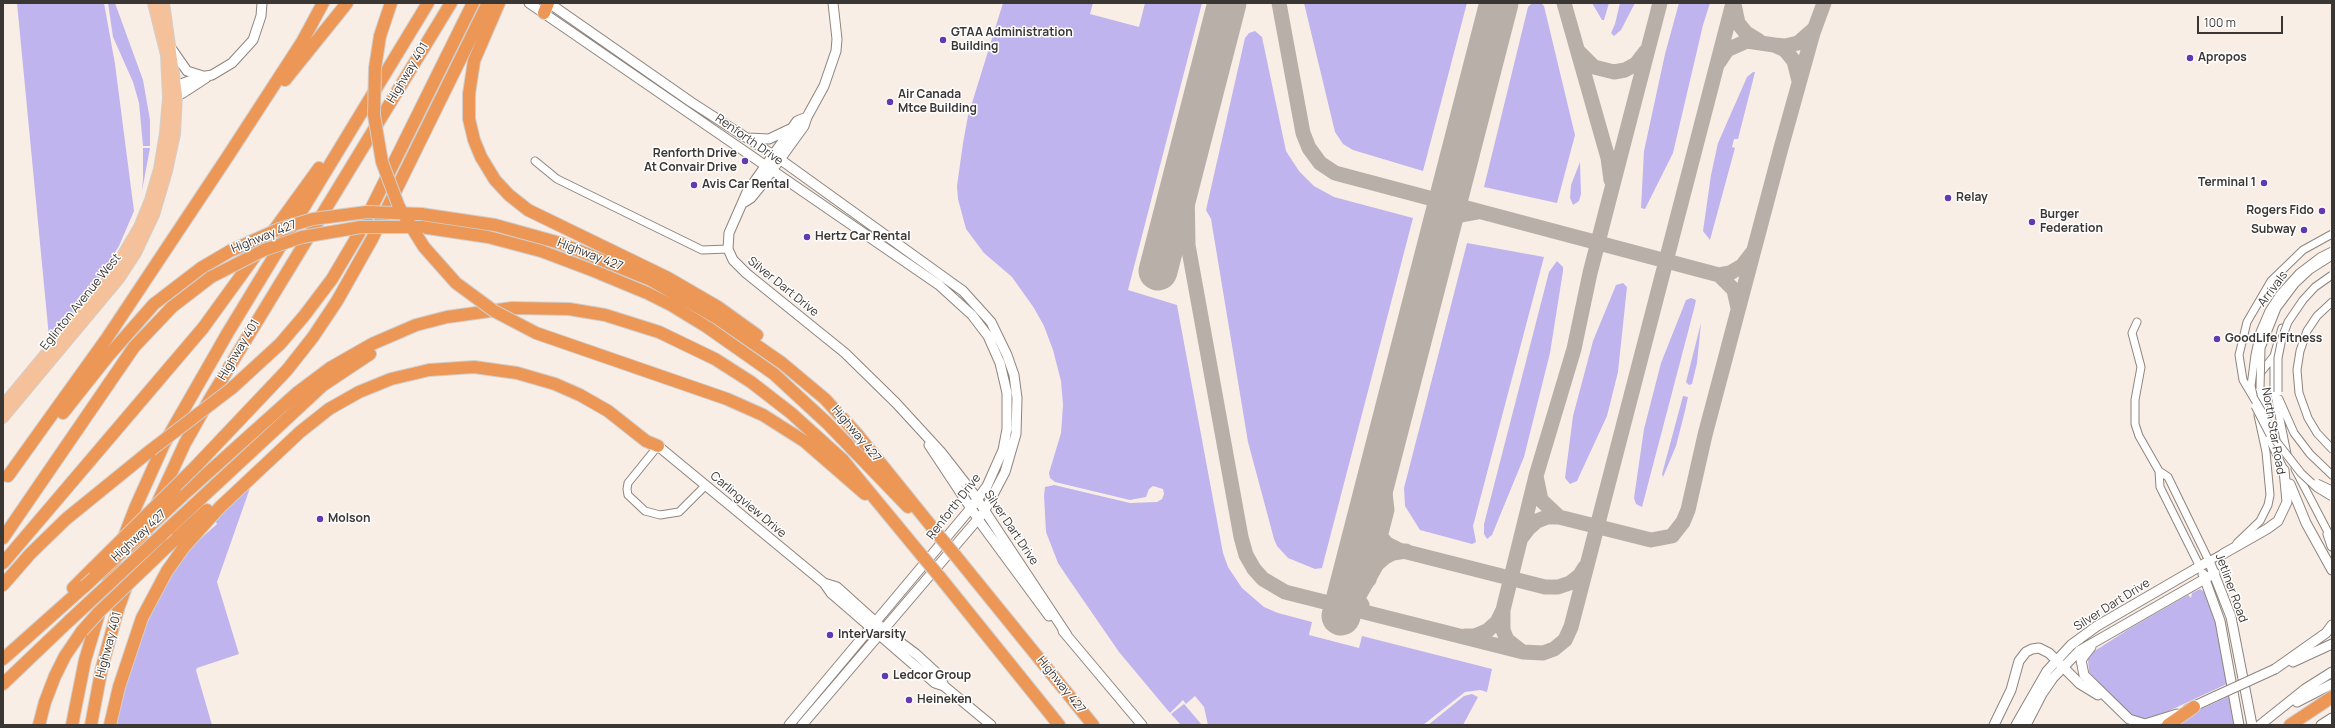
<!DOCTYPE html>
<style>
body{margin:0}
#map{position:relative;width:2335px;height:728px;overflow:hidden;background:#f9eee6;font-family:Manrope,sans-serif}
canvas{display:block}
.frame{position:absolute;inset:0;border:4px solid #3a3633;pointer-events:none}
.scale{position:absolute;left:2197px;top:16px;width:86px;height:18px;box-sizing:border-box;border:2px solid #3a3633;border-top:0;padding-left:5px;font-size:12px;line-height:14px;white-space:nowrap;color:#3a3633;-webkit-text-stroke:3px #fff;paint-order:stroke}
</style>
<div id="map">
<canvas width="2335" height="728"></canvas>
<div class="frame"></div>
<div class="scale">100 m</div>
</div>
<script>
const ctx = document.querySelector('canvas').getContext('2d');
ctx.lineJoin = 'round';
function fill(path, color) { ctx.fillStyle = color; ctx.fill(path, 'evenodd'); }
const poly = rows => new Path2D(rows.map(r => 'M' + r).join(''));
function stroke(path, color, width, dash) { ctx.strokeStyle = color; ctx.lineWidth = width; ctx.lineCap = dash ? 'butt' : 'round'; ctx.setLineDash(dash || []); ctx.stroke(path); }
function label(font, color, halo, rows, align = 'center') {
  ctx.font = font + ' Manrope,sans-serif'; ctx.lineWidth = 3; ctx.setLineDash([]); ctx.textBaseline = 'middle'; ctx.strokeStyle = halo; ctx.fillStyle = color; for (const [text, x, y, turn = 0] of rows) {
    ctx.save(); ctx.translate(x, y); ctx.rotate((+turn || 0) * Math.PI / 180); ctx.textAlign = isNaN(turn) ? turn : align; if (halo) ctx.strokeText(text, 0, 0); ctx.fillText(text, 0, 0); ctx.restore();
  }
}
fill(poly([
 [17,3,104,3,115,64,134,211,119,246,100,277,65,322,49,337],
 [108,3,115,3,143,80,150,120,150,146,143,146,139,103,133,82,113,37],
 [1003,3,1093,3,1090,14,1139,27,1145,3,1202,3,1128,290,1177,305,1223,553,1228,567,1242,588,1264,607,1278,613,1312,622,1309,635,1359,648,1362,636,1492,669,1487,692,1480,690,1465,692,1423,725,1208,725,1204,707,1195,696,1186,704,1183,700,1170,713,1119,652,1068,578,1058,563,1046,532,1044,496,1045,487,1054,485,1130,503,1157,502,1162,499,1164,494,1163,489,1153,486,1149,489,1146,497,1130,500,1055,482,1050,478,1049,473,1061,433,1063,405,1061,381,1053,350,1044,326,1034,308,1012,277,984,253,966,229,958,199,957,186,963,143,968,116],
 [1304,3,1467,3,1423,171,1353,150,1343,144,1335,132],
 [1532,3,1541,3,1544,6,1575,135,1557,203,1484,187,1528,7],
 [1592,3,1609,3,1604,20,1602,20],
 [1620,3,1635,3,1621,30,1614,36,1611,33,1615,24],
 [1679,3,1710,3,1703,25,1673,153,1645,209,1641,208,1644,151,1665,54],
 [1255,31,1262,37,1286,151,1299,171,1314,186,1334,197,1413,218,1322,568,1315,569,1288,558,1277,546,1274,539,1248,442,1211,219,1206,210,1245,38,1249,33],
 [1753,72,1755,72,1753,80,1738,139,1734,139,1732,147,1735,148,1710,240,1703,231,1711,175,1718,143,1747,77],
 [143,148,150,148,142,191,143,179],
 [1580,162,1581,194,1579,201,1573,205,1570,198,1571,185],
 [1467,243,1544,257,1473,526,1476,542,1472,544,1420,530,1405,506,1404,488],
 [1557,261,1563,267,1563,271,1550,353,1524,457,1492,535,1487,539,1484,534,1484,524,1549,272],
 [1623,283,1627,287,1618,372,1607,416,1577,481,1570,484,1565,478,1573,416,1593,341,1616,285],
 [1691,298,1696,300,1694,309,1642,507,1636,504,1634,498,1644,429,1661,363,1686,300],
 [1701,323,1697,363,1692,384,1689,385,1686,382],
 [1683,396,1688,397,1685,411,1676,446,1663,477,1662,474],
 [250,488,217,582,239,654,197,668,196,670,212,725,115,725,135,644,166,581,188,550,217,524,215,520],
 [2200,589,2208,594,2213,609,2231,682,2160,715,2145,720,2132,716,2089,672,2088,659,2093,652,2129,629,2188,595,2191,598,2192,593],
 [1472,694,1478,697,1463,725,1428,725,1464,696],
 [2234,694,2231,709,2234,725,2177,725,2197,711],
 [1184,704,1185,705,1202,725,1181,725,1171,714]
]), '#c0b4ee');
stroke(poly([
 [1279,3,1303,133,1309,148,1320,163,1335,173,1719,275,1734,290,1738,308],
 [1564,3,1608,158,1611,180],
 [1734,4,1738,23,1746,33,1759,41],
 [1579,52,1594,67,1614,72,1625,70,1636,64,1646,51],
 [1719,62,1727,50,1747,41,1774,45],
 [1799,81,1794,61,1785,50,1774,45,1785,46,1798,43,1815,28],
 [1203,97,1187,186,1188,245,1241,537,1246,555,1254,569,1263,579,1285,592,1523,652,1543,653,1554,649,1565,640,1571,627,1733,3],
 [1439,234,1450,222,1460,215,1477,212],
 [1719,275,1730,273,1742,266,1752,253],
 [1536,476,1541,500,1559,517,1651,540,1672,536,1683,522,1688,510,1705,435,1781,148,1813,33,1824,3],
 [1371,498,1370,515,1378,534,1387,544,1399,550,1545,587,1558,587,1570,583,1580,575,1585,567],
 [1522,537,1528,529,1537,521,1547,517,1559,517],
 [1350,578,1354,594,1362,605],
 [1369,580,1387,510,1381,459],
 [1336,603,1349,601,1360,594,1377,564,1385,557,1393,553,1406,551],
 [1503,611,1503,630,1507,640,1521,651],
 [1465,636,1475,636,1487,631,1497,622,1503,610,1536,476,1574,349,1590,273,1660,3]
]), '#b8afa8', 15);
stroke(poly([
 [1158,271,1227,3],
 [1341,616,1499,3]
]), '#b8afa8', 39);
const street = poly([
 [535,161,557,179,702,250,728,249],
 [2332,302,2317,316,2307,331,2300,351,2297,370,2299,393,2308,418,2317,433,2332,449],
 [2137,322,2132,333,2141,367,2135,400,2135,424,2139,436,2159,471,2160,487,2200,567],
 [2282,328,2274,356,2274,390,2287,454],
 [2260,389,2265,416],
 [2253,390,2261,372,2274,356],
 [2279,399,2294,433,2310,454,2332,475],
 [2265,430,2284,470],
 [658,446,628,483,627,489,628,495,645,511,660,515,679,512,706,485],
 [2295,469,2331,538],
 [2159,471,2168,477,2209,561,2227,551],
 [2237,543,2260,521,2268,505,2270,495,2266,452,2258,415]
]);
const secondary = poly([
 [529,3,939,285,972,315,988,336,1000,363,1007,393,1007,429,1003,450,987,486,971,508,789,725],
 [549,3,691,102,781,160,963,291,991,322,1007,355,1014,375,1017,398,1016,434,1005,472,984,512,802,725],
 [171,48,187,71,203,76],
 [170,88,200,77,212,75,232,63,253,40,261,16,262,3],
 [170,98,183,93,206,78],
 [807,117,797,121,747,192,729,233,728,249,733,260,746,273,845,353,896,403,941,452,973,493,1067,635],
 [747,138,769,139,790,129],
 [743,203,751,198,760,187,804,126,807,117,824,86,836,51,837,39,833,3],
 [929,445,982,525,1049,616],
 [658,446,824,583,831,593,935,683,944,686,991,725],
 [2290,484,2306,523,2332,570],
 [2328,534,2332,546],
 [2223,554,2267,529,2278,521,2287,502,2284,470],
 [2203,574,2220,621,2239,725],
 [824,583,837,587,888,633,916,654,940,676,944,686],
 [1063,631,1142,725],
 [2091,647,2081,660,2084,675,2129,719,2145,724,2177,714],
 [2293,662,2332,644],
 [2275,669,2326,633,2332,625],
 [2297,702,2332,684],
 [2188,709,2216,696],
 [1994,725,2011,690,2019,661,2026,652,2032,649,2039,648,2049,653,2080,684,2098,695],
 [2016,725,2047,671,2071,645,2097,626,2209,561,2231,617,2252,725],
 [2026,725,2042,694,2053,678,2079,651,2215,573],
 [2260,725,2305,689,2332,672],
 [2321,725,2332,718]
]);
const primary = poly([
 [3,405,110,276,139,227,150,200,159,169,165,133,168,98,166,55,153,3],
 [3,418,119,279,136,253,154,215,167,171,175,134,177,95,164,3]
]);
const highway = poly([
 [499,3,474,61,469,94,469,119,474,140,481,157,495,180,509,195,528,210,668,278,718,307,757,335],
 [544,13,548,3],
 [380,36,391,3],
 [285,80,347,3],
 [421,214,495,225,560,243,651,280,717,318,782,363,825,399,857,434,940,537],
 [421,227,488,237,541,251,594,271,647,293,671,305,707,327,774,374,827,423,908,507],
 [536,333,727,399,763,415,804,441,865,494],
 [232,388,280,344,304,316,332,279,358,235,473,3],
 [63,413,109,355,154,304,201,268,230,251],
 [196,466,287,370,313,337,337,301,372,239,488,3],
 [8,476,107,338,228,156,302,42,323,3],
 [182,496,298,392,330,368,372,344,416,325,447,317,512,308,569,309,605,315,659,332,715,359,751,382,791,413,843,460,923,557],
 [157,504,185,443,211,397,451,3],
 [168,529,322,386,370,354],
 [3,538,134,347,172,307,211,277],
 [169,545,207,510],
 [955,555,1093,725],
 [3,563,203,328,319,168],
 [939,576,1059,725],
 [3,585,30,554,66,519,151,450],
 [73,588,93,568],
 [3,659,85,586],
 [3,684,69,621],
 [39,725,45,702,55,676,65,656,82,631],
 [72,725,85,660,115,560,136,506,164,444,227,334,428,3],
 [91,725,102,667,118,609,148,527],
 [110,725,119,687,142,618,167,571,184,547,220,507,300,432,329,409,359,392,391,379,429,370,474,367,517,373,555,384,580,395,608,411,646,441,658,446],
 [2168,725,2194,707],
 [2290,725,2332,697]
]);
stroke(street, '#8e847d', 9);
stroke(secondary, '#8e847d', 11);
stroke(primary, '#d0cfce', 12);
stroke(highway, '#d0cfce', 14);
stroke(street, '#fff', 7);
stroke(secondary, '#fff', 9);
stroke(primary, '#f4c19a', 10);
stroke(highway, '#ed9757', 12);
const streetBridge = poly([
 [2332,234,2303,250,2271,281,2247,322,2239,355,2243,380,2265,417,2276,441,2301,473,2317,488,2332,497],
 [2260,389,2261,348,2277,308,2295,284,2310,270,2332,256],
 [2278,392,2278,358,2282,338,2288,322,2303,300,2315,287,2332,275],
 [2253,395,2251,386,2255,355,2260,332,2269,311,2280,294,2299,273,2320,257,2332,251],
 [2255,406,2270,435],
 [2317,483,2332,490]
]);
const secondaryBridge = poly([
 [2216,696,2275,669]
]);
const highwayBridge = poly([
 [380,36,375,68,374,115,382,162,399,207,424,247,456,283,494,311,536,333],
 [230,251,279,229,313,219,367,212,421,214],
 [211,277,264,250,302,237,361,227,421,227],
 [151,450,232,388],
 [940,537,955,555],
 [923,557,939,576],
 [93,568,196,466],
 [85,586,182,496],
 [69,621,168,529],
 [82,631,99,612,169,545]
]);
stroke(streetBridge, '#8e847d', 9, []);
stroke(secondaryBridge, '#8e847d', 11, []);
stroke(highwayBridge, '#d0cfce', 14, []);
stroke(streetBridge, '#fff', 7);
stroke(secondaryBridge, '#fff', 9);
stroke(highwayBridge, '#ed9757', 12);
for (const [x, y, r, color] of [
 [943,40,4,"#6239b1"],
 [2190,58,4,"#6239b1"],
 [890,102,4,"#6239b1"],
 [745,161,4,"#6239b1"],
 [2264,183,4,"#6239b1"],
 [694,185,4,"#6239b1"],
 [1948,198,4,"#6239b1"],
 [2322,211,4,"#6239b1"],
 [2032,222,4,"#6239b1"],
 [2304,230,4,"#6239b1"],
 [807,237,4,"#6239b1"],
 [2217,339,4,"#6239b1"],
 [320,519,4,"#6239b1"],
 [830,635,4,"#6239b1"],
 [885,676,4,"#6239b1"],
 [909,700,4,"#6239b1"]
]) { const dot = new Path2D(); dot.arc(x, y, r, 0, 2 * Math.PI); ctx.fillStyle = color; ctx.fill(dot); stroke(dot, '#fff', 1.5); }
label('bold 12px', '#3a3633', '#fff', [
 ["GTAA Administration",951,33],
 ["Building",951,47],
 ["Apropos",2198,58],
 ["Air Canada",898,95],
 ["Mtce Building",898,109],
 ["Renforth Drive",737,154,"right"],
 ["At Convair Drive",737,168,"right"],
 ["Terminal 1",2256,183,"right"],
 ["Avis Car Rental",702,185],
 ["Relay",1956,198],
 ["Rogers Fido",2314,211,"right"],
 ["Burger",2040,215],
 ["Federation",2040,229],
 ["Subway",2296,230,"right"],
 ["Hertz Car Rental",815,237],
 ["GoodLife Fitness",2225,339],
 ["Molson",328,519],
 ["InterVarsity",838,635],
 ["Ledcor Group",893,676],
 ["Heineken",917,700]
], 'left');
label('12px', '#3a3633', '#fff', [
 ["Highway 401",408,73,-59],
 ["Renforth Drive",749,140,35],
 ["Highway 427",264,237,-22],
 ["Highway 427",590,255,21],
 ["Silver Dart Drive",783,287,39],
 ["Arrivals",2273,289,-53],
 ["Eglinton Avenue West",81,302,-51],
 ["Highway 401",239,350,-59],
 ["North Star Road",2273,431,80],
 ["Highway 427",856,434,50],
 ["Carlingview Drive",748,505,40],
 ["Renforth Drive",954,507,-52],
 ["Silver Dart Drive",1011,528,56],
 ["Highway 427",139,536,-43],
 ["Jetliner Road",2231,588,70],
 ["Silver Dart Drive",2112,605,-32],
 ["Highway 401",109,645,-75],
 ["Highway 427",1061,685,51]
]);
</script>
